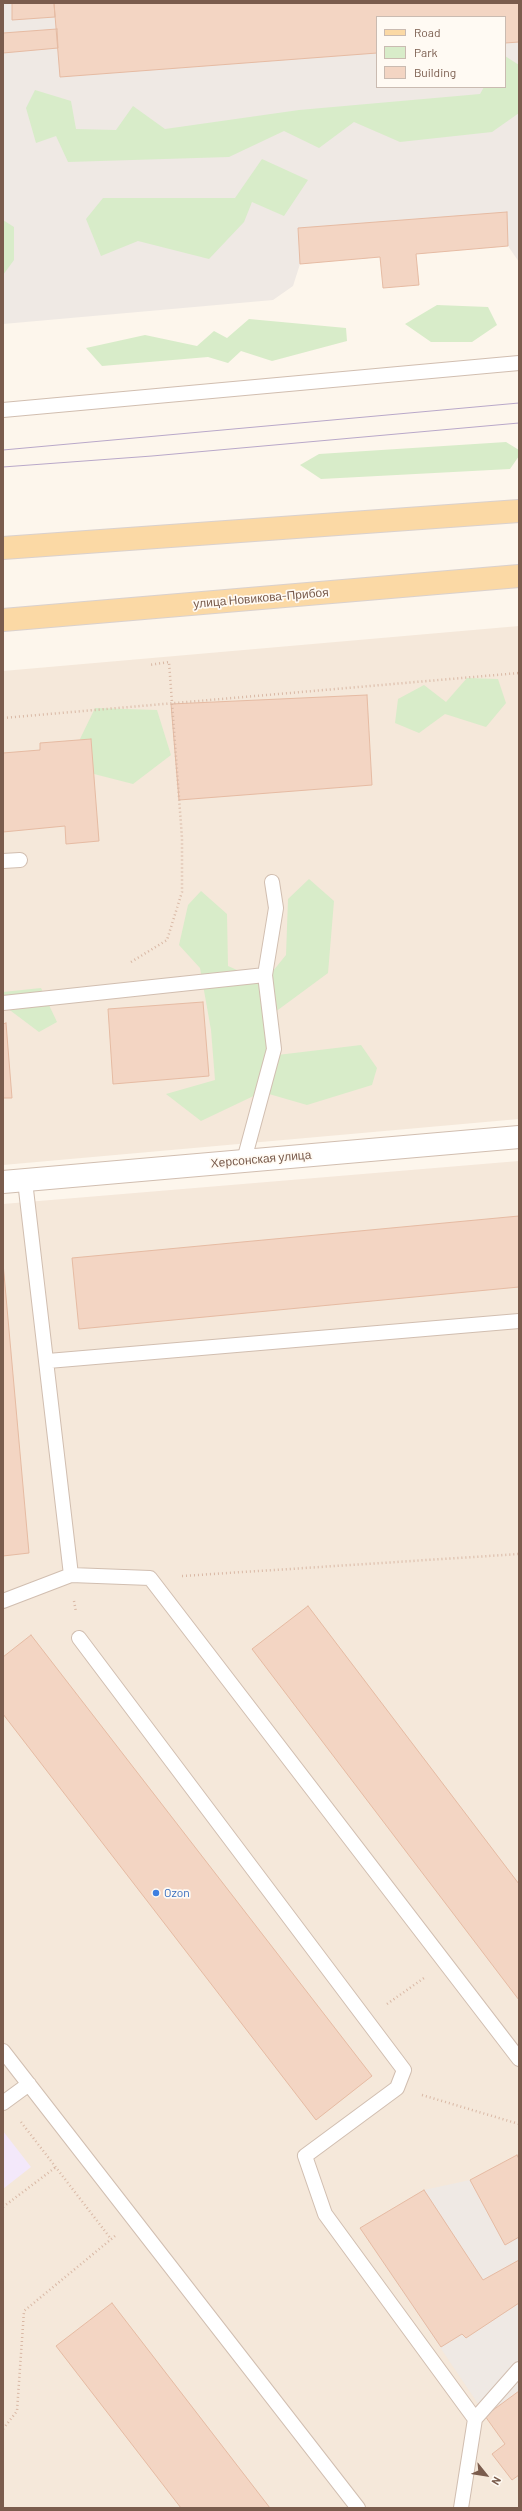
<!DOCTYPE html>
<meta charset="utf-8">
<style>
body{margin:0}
#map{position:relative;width:522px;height:2511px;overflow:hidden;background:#fdf6ec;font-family:Barlow,sans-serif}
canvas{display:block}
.frame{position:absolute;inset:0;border:4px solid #7a5c4d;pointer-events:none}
.legend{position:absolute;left:376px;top:16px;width:130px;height:72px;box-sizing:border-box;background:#fffaf3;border:1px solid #cabbb1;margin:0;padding:5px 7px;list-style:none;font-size:12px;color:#7a5c4d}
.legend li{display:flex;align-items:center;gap:8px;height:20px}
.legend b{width:20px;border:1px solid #cabbb1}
.north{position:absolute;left:466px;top:2455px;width:40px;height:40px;-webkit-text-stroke:3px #fffaf3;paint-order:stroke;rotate:120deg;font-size:11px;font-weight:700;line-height:16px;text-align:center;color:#7a5c4d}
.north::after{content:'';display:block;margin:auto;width:14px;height:18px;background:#7a5c4d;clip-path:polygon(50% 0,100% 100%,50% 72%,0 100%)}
</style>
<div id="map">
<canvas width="522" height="2511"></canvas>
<div class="frame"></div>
<ul class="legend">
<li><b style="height:5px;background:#fbd9a5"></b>Road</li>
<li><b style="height:11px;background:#d8ecc9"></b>Park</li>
<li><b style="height:11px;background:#f3d5c3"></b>Building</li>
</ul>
<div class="north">N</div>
</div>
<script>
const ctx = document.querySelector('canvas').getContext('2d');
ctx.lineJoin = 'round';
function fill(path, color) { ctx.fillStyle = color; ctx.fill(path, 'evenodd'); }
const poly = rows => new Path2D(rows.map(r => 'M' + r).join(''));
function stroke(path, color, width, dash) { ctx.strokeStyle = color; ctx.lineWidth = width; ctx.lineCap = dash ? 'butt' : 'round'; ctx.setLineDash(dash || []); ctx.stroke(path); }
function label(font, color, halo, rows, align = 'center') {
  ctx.font = font + ' Barlow,sans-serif'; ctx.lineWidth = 3.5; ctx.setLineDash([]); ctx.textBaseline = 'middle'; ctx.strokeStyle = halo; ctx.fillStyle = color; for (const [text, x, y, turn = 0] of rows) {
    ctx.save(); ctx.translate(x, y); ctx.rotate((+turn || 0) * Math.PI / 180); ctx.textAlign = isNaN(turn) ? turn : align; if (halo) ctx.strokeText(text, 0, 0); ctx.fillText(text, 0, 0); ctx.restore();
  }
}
fill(poly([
 [519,626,519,1119,3,1165,3,671],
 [519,1161,519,2508,3,2508,3,1204]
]), '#f5e8da');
fill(poly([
 [3,3,519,3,519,262,508,246,416,254,419,285,383,288,380,257,300,264,293,286,273,300,3,324],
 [377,17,505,17,505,87,377,87],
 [517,2155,519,2155,519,2475,512,2480,492,2454,505,2444,360,2228,424,2190,470,2180]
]), '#efe9e4');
fill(poly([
 [3,2131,31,2167,3,2189]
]), '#f3e8fa');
fill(poly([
 [505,56,519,65,519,113,492,132,400,142,354,122,319,148,284,131,229,157,68,162,56,136,36,143,26,108,35,90,71,101,76,129,116,130,133,106,165,129,299,110,480,94,484,87,505,87],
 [262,159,308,180,284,216,252,202,244,222,209,259,138,241,101,256,86,219,103,198,235,198],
 [3,220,14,227,14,260,3,275],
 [437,305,488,307,497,325,472,342,431,342,405,324],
 [249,319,346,328,347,341,272,361,241,351,228,363,208,357,102,366,86,348,145,335,197,346,214,331,227,338],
 [506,442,519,450,519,456,510,469,321,479,300,465,319,454],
 [467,678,498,679,506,703,486,727,445,714,419,733,395,723,398,699,424,685,446,702],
 [95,708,157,710,171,755,133,784,94,774,80,739],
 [309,879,334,901,328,973,267,1018,269,1056,361,1045,377,1068,372,1085,307,1105,262,1092,201,1121,166,1094,215,1080,211,1030,200,968,179,945,188,905,201,891,227,914,228,966,264,982,286,955,288,899],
 [41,988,57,1022,39,1032,3,1005,3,992]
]), '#d8ecc9');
const building = poly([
 [12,3,54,3,55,17,12,20,12,3],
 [54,3,519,3,519,42,505,43,505,17,377,17,377,53,60,77,54,3],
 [57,29,58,48,3,53,3,33,57,29],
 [507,212,508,246,416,254,419,285,383,288,380,257,300,264,298,228,507,212],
 [367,695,372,785,179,800,171,704,367,695],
 [91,739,99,841,66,844,65,826,3,832,3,753,40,750,40,743,91,739],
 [203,1002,209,1076,113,1084,108,1009,203,1002],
 [6,1023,12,1098,3,1098,3,1024,6,1023],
 [519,1216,519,1287,79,1329,72,1258,519,1216],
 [3,1263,29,1553,3,1556,3,1263],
 [308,1606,519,1884,519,2000,252,1649,308,1606],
 [31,1635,372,2076,316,2120,3,1714,3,1657,31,1635],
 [517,2155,519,2159,519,2237,505,2245,470,2180,517,2155],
 [424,2190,483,2280,519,2260,519,2303,466,2338,462,2334,441,2347,360,2228,424,2190],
 [112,2303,270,2508,181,2508,56,2346,112,2303],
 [519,2391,519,2475,512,2480,492,2454,505,2444,485,2416,519,2391]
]);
fill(building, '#f3d5c3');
stroke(building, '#e6bba3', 1);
const service = poly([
 [3,410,519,363],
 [3,861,20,860],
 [3,1003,265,975],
 [244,1160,274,1049,265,975,276,908,272,882],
 [25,1181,71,1575],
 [48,1361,519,1321],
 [3,1601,71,1575,150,1578,519,2059],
 [79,1638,404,2070,397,2088,305,2156,325,2214,475,2419,461,2508],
 [3,2051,358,2508],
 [3,2103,29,2084],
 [475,2419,519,2369]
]);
const minor = poly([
 [3,1182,519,1137]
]);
const primary = poly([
 [3,548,519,511],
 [3,620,519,576]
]);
stroke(service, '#d1beb0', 16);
stroke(minor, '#d1beb0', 24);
stroke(primary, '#dad1cd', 24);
stroke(poly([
 [3,718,519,673],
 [131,962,167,940,182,892,182,838,169,662,149,665],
 [182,1576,519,1554],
 [74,1601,76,1612],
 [387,2004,424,1978],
 [422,2095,519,2124],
 [21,2122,111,2239],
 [3,2207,56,2167],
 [3,2429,17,2411,24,2311,115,2236]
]), '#d9b8a5', 2.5, [1, 3]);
stroke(service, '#fff', 14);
stroke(minor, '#fff', 22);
stroke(primary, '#fbd9a5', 22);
stroke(poly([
 [3,450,519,403],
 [3,467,152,456,519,423]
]), '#b9a8c9', 1);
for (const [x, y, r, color] of [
 [156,1893,4,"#3f7fe0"]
]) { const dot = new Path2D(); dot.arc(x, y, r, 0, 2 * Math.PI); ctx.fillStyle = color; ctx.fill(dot); stroke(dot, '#fffaf3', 1.5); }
label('12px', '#7a5c4d', '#fffaf3', [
 ["улица Новикова-Прибоя",261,598,-5],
 ["Херсонская улица",261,1159,-5]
]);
label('12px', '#366cbe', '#fffaf3', [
 ["Ozon",164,1893]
], 'left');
</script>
